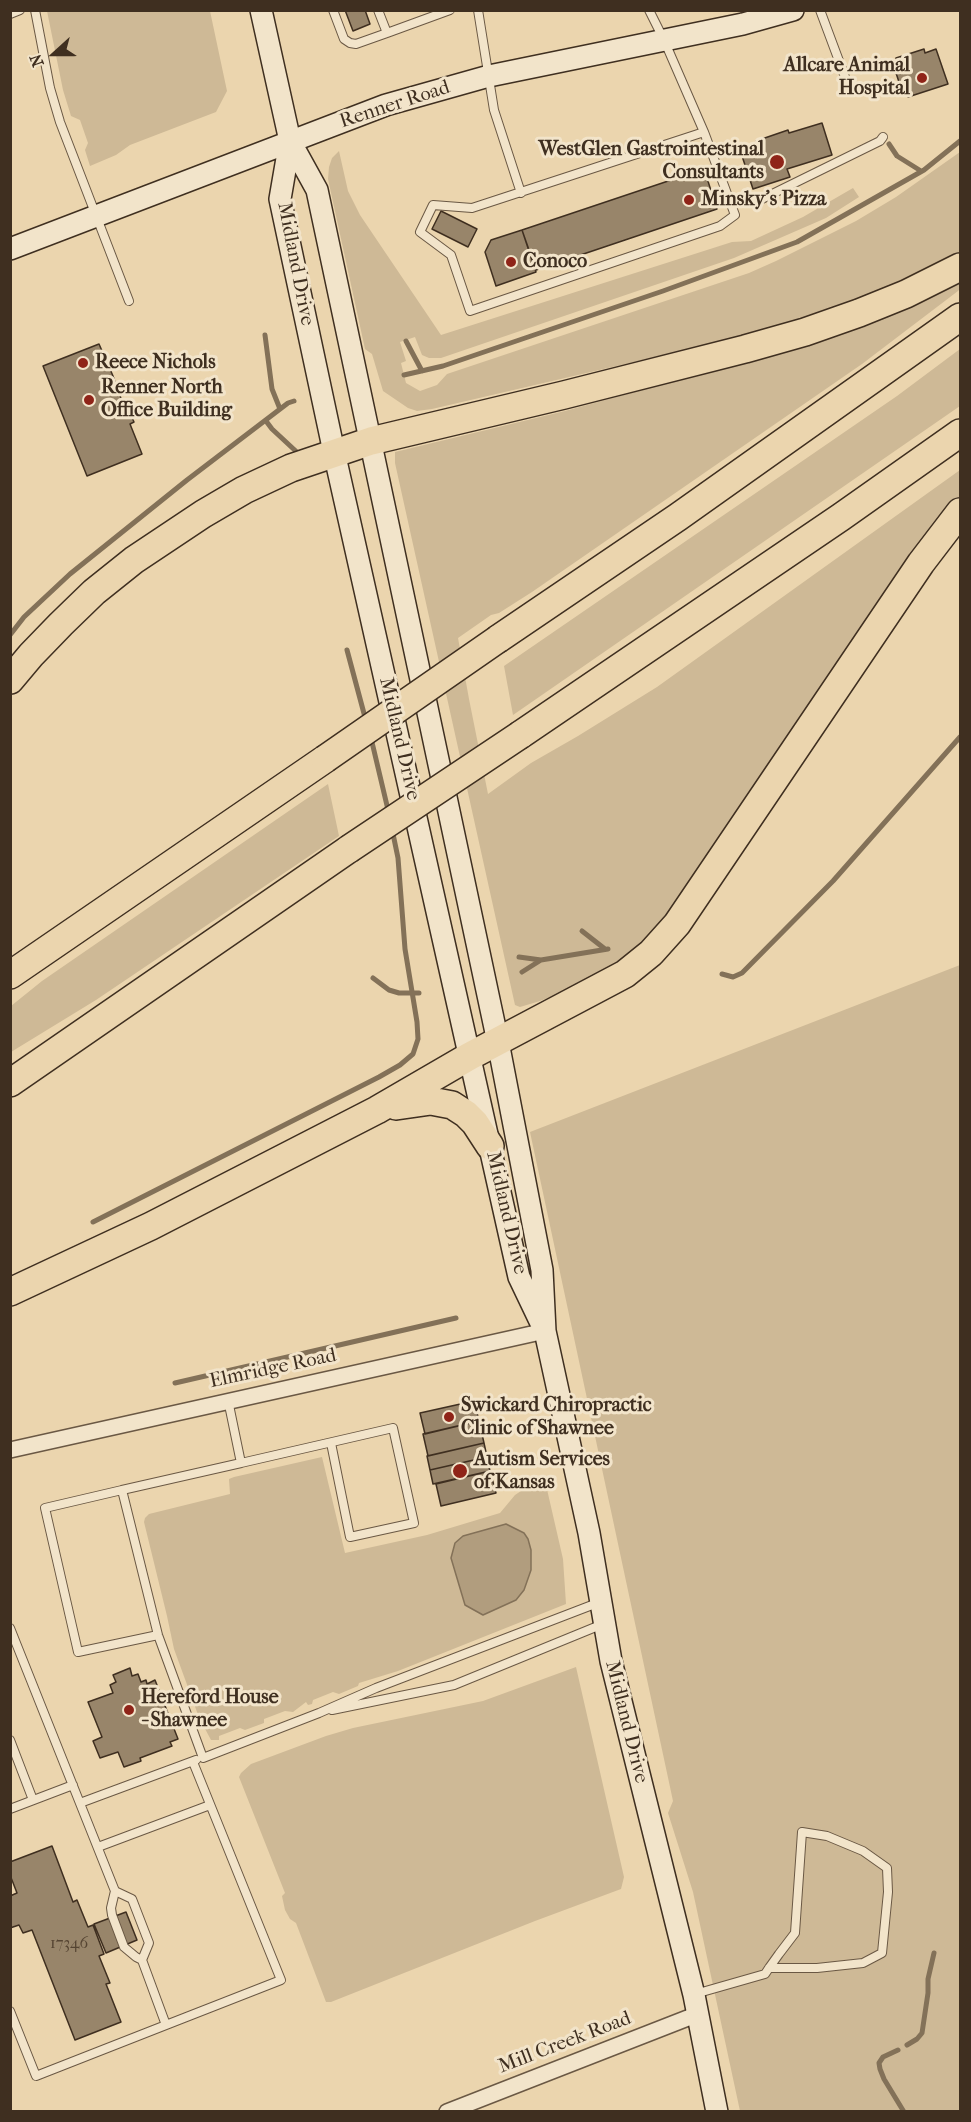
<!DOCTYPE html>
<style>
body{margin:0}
#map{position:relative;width:971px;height:2122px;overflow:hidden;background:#ebd5ae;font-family:"IM FELL French Canon",serif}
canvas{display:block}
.frame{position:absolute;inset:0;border:12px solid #3f2f20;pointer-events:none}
.north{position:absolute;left:24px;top:24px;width:60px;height:60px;-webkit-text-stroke:4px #f2e4ca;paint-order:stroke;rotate:249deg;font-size:16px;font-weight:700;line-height:24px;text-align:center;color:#3f2f20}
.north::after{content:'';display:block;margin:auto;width:21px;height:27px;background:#3f2f20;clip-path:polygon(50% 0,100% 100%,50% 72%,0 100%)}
</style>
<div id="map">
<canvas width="971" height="2122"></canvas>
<div class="frame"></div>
<div class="north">N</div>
</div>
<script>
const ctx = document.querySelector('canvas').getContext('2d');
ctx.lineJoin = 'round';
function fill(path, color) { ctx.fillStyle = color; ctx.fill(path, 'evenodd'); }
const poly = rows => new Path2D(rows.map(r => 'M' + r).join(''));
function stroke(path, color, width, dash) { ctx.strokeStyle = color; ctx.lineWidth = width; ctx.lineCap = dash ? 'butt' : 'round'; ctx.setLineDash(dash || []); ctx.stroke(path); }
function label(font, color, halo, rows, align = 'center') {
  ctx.font = font + ' "IM FELL French Canon",serif'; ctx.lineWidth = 6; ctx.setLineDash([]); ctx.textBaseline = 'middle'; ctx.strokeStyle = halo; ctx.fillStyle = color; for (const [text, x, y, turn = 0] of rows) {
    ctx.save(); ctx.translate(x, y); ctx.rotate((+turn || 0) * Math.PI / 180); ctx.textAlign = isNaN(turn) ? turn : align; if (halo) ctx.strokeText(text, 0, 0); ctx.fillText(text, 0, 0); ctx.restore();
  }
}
fill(poly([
 [47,11,210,11,227,91,216,112,130,145,116,155,90,166,85,150,88,143,80,120,71,116,63,90],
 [339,151,348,191,360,215,441,335,732,242,751,241,803,217,853,188,859,197,826,218,734,258,441,358,429,358,422,355,415,337,400,342,406,361,401,363,406,383,420,391,437,385,447,374,749,273,776,261,856,221,896,197,960,152,960,252,857,302,758,333,432,409,417,411,408,408,383,391,372,354,365,349,328,179,329,167,332,158],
 [960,281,960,289,958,291,862,364,532,592,499,613,491,615,458,638,469,699,488,794,531,763,578,736,657,687,960,470,960,498,949,511,660,925,623,961,573,988,540,1001,520,1007,515,1005,395,463,395,452,565,411,800,347,859,328],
 [960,349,960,406,513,715,504,666,897,396],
 [328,784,339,836,96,1000,11,1052,11,1006,42,981],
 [960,965,960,2111,740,2111,693,1892,668,1813,673,1801,530,1132],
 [322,1457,345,1553,427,1535,500,1513,515,1495,524,1489,546,1485,563,1559,566,1604,398,1671,359,1683,358,1686,339,1694,333,1692,313,1700,312,1704,308,1705,306,1702,293,1712,285,1711,264,1719,264,1723,245,1730,240,1728,219,1736,219,1740,211,1740,203,1725,206,1724,204,1718,201,1718,197,1712,174,1649,167,1616,144,1522,145,1518,149,1514,230,1494,229,1479,234,1477],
 [576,1667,624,1877,621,1889,535,1921,331,2002,326,2002,296,1923,290,1919,285,1910,282,1896,285,1893,239,1777,241,1773,251,1764,326,1736,353,1728,483,1701]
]), '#ceb996');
const water = poly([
 [506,1524,524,1533,528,1539,531,1550,531,1570,524,1590,516,1600,483,1615,465,1605,451,1558,455,1543,463,1536,506,1524]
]);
fill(water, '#b19d7e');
stroke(water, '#837158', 1.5);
stroke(poly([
 [889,144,897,156,921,171],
 [265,335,272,389,280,409],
 [406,341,422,371],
 [404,375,443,366,663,291,797,242,924,170,960,141],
 [266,421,272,429,300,455],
 [10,635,24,617,70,574,187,480,288,403,294,401],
 [347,650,366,721],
 [371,738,389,814],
 [582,931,605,949],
 [519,957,541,960],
 [522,972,541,960,608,949],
 [722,974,733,977,742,973,833,881,960,737],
 [373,978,389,990,399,993,419,993],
 [93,1222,379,1077,400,1065,413,1054,418,1039,417,1022,405,949,398,858,392,829],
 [175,1383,456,1318],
 [907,2045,917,2039,922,2033,928,1993,928,1979,934,1953],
 [898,2050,883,2057,879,2063,880,2069,884,2079,904,2112]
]), '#837158', 5);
const building = poly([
 [345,10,365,10,370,24,353,31,345,10],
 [924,49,925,53,936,49,948,84,908,97,906,93,903,94,896,73,900,72,896,58,924,49],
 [822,123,832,155,787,169,790,177,753,189,740,150,757,144,756,141,788,130,789,133,822,123],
 [704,169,717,209,536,270,522,230,704,169],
 [441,211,477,229,468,247,432,229,441,211],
 [522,230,536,272,496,286,485,252,491,240,522,230],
 [99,344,113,376,127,415,130,413,134,422,130,424,142,454,87,476,43,366,99,344],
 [474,1401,479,1421,425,1434,420,1413,474,1401],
 [479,1421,484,1443,428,1456,423,1434,479,1421],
 [484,1443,487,1457,430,1470,427,1456,484,1443],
 [487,1457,490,1471,433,1484,430,1470,487,1457],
 [490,1471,496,1493,441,1506,436,1484,490,1471],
 [130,1668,132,1676,138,1674,141,1682,146,1680,147,1684,155,1680,178,1739,170,1742,172,1746,140,1758,141,1761,124,1767,118,1752,100,1758,93,1741,102,1737,88,1702,113,1693,110,1685,116,1682,113,1675,130,1668],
 [52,1846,73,1902,77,1900,88,1927,93,1925,104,1954,99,1956,110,1983,106,1984,121,2022,75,2040,32,1930,23,1933,19,1925,10,1928,10,1896,17,1893,10,1875,10,1862,52,1846],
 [126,1912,137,1940,106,1953,94,1924,126,1912]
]);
fill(building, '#98856a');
stroke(building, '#3f2f20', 1.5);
const lane = poly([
 [35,10,50,88,60,122,129,301],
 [333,10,344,39,350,43,356,44,387,33],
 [378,10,387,33,450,10],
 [478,10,494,110,521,193],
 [649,10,664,40,704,132,735,215,720,226,470,311,451,255,420,232,433,205,472,208,704,132],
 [820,10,845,77],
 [10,14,20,10],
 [762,199,880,141,883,137],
 [228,1400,241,1463,122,1490,158,1635,203,1758,319,1713,376,1688,600,1602],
 [241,1463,393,1428,414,1523,350,1537,331,1443],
 [122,1490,45,1508,78,1652,158,1635],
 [10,1628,115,1891,132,1899,149,1943,142,1960,166,2025,281,1980,193,1762],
 [332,1710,454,1685,603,1624],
 [10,1740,33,1800],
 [80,1803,196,1760],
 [10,1809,73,1785],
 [98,1847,210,1805],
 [115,1891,111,1908,112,1915,124,1947,136,1957,142,1960],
 [695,1994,765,1974,769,1968,779,1954,795,1933,802,1832,827,1836,863,1851,887,1868,888,1892,882,1953,863,1963,817,1968,769,1968],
 [10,2011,36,2076,166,2025]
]);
const street = poly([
 [10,1450,545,1331],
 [447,2112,698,2014]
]);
const secondary = poly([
 [261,10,290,141,317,190,498,1042,542,1270,545,1331,589,1533,611,1661,694,1995,717,2112],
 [290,141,280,199,334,452,519,1277,541,1323],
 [10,249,386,105,489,76,743,24,793,10]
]);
const highway = poly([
 [498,639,678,517,960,317],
 [10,680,31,655,61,624,94,592,134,560,203,514,244,490,291,468,371,441,564,395,745,349,805,332,859,313,906,294,960,267],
 [520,735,841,517,960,433],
 [10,975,325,759],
 [10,1083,349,849],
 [396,1106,431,1101,452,1105,466,1114,475,1123,490,1146],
 [10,1292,151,1226,377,1110,470,1056,625,974,651,953,677,924,921,563,960,512]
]);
stroke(lane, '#6a5844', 10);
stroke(street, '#6a5844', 18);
stroke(secondary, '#3f2f20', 24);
stroke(highway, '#3f2f20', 30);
stroke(lane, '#f2e4ca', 8);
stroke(street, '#f2e4ca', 15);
stroke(secondary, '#f2e4ca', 21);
stroke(highway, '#ebd5ae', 27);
const highwayBridge = poly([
 [325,759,498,639],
 [349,849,520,735]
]);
stroke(highwayBridge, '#3f2f20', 30, []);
stroke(highwayBridge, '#ebd5ae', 27);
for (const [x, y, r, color] of [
 [922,78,6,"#8f2418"],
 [777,162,8,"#8f2418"],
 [689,200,6,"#8f2418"],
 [511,262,6,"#8f2418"],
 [83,363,6,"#8f2418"],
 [89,400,6,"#8f2418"],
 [449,1417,6,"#8f2418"],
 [460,1471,8,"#8f2418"],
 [129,1710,6,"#8f2418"]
]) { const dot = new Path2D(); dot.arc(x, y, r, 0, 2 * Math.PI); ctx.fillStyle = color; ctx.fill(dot); stroke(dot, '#f2e4ca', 2); }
label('16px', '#554432', null, [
 ["17346",69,1944]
]);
label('bold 20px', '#3f2f20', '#f2e4ca', [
 ["Allcare Animal",910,66,"right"],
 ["Hospital",910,89,"right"],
 ["WestGlen Gastrointestinal",764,150,"right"],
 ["Consultants",764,173,"right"],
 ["Minsky's Pizza",701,200],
 ["Conoco",523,262],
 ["Reece Nichols",95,363],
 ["Renner North",101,388],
 ["Office Building",101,411],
 ["Swickard Chiropractic",461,1406],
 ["Clinic of Shawnee",461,1429],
 ["Autism Services",474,1460],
 ["of Kansas",474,1483],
 ["Hereford House",141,1698],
 ["- Shawnee",141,1721]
], 'left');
label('20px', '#3f2f20', '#f2e4ca', [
 ["Renner Road",395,105,-18],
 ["Midland Drive",295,264,79],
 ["Midland Drive",399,739,77],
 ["Midland Drive",506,1213,77],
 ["Elmridge Road",273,1369,-12],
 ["Midland Drive",626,1722,76],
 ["Mill Creek Road",565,2043,-21]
]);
</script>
